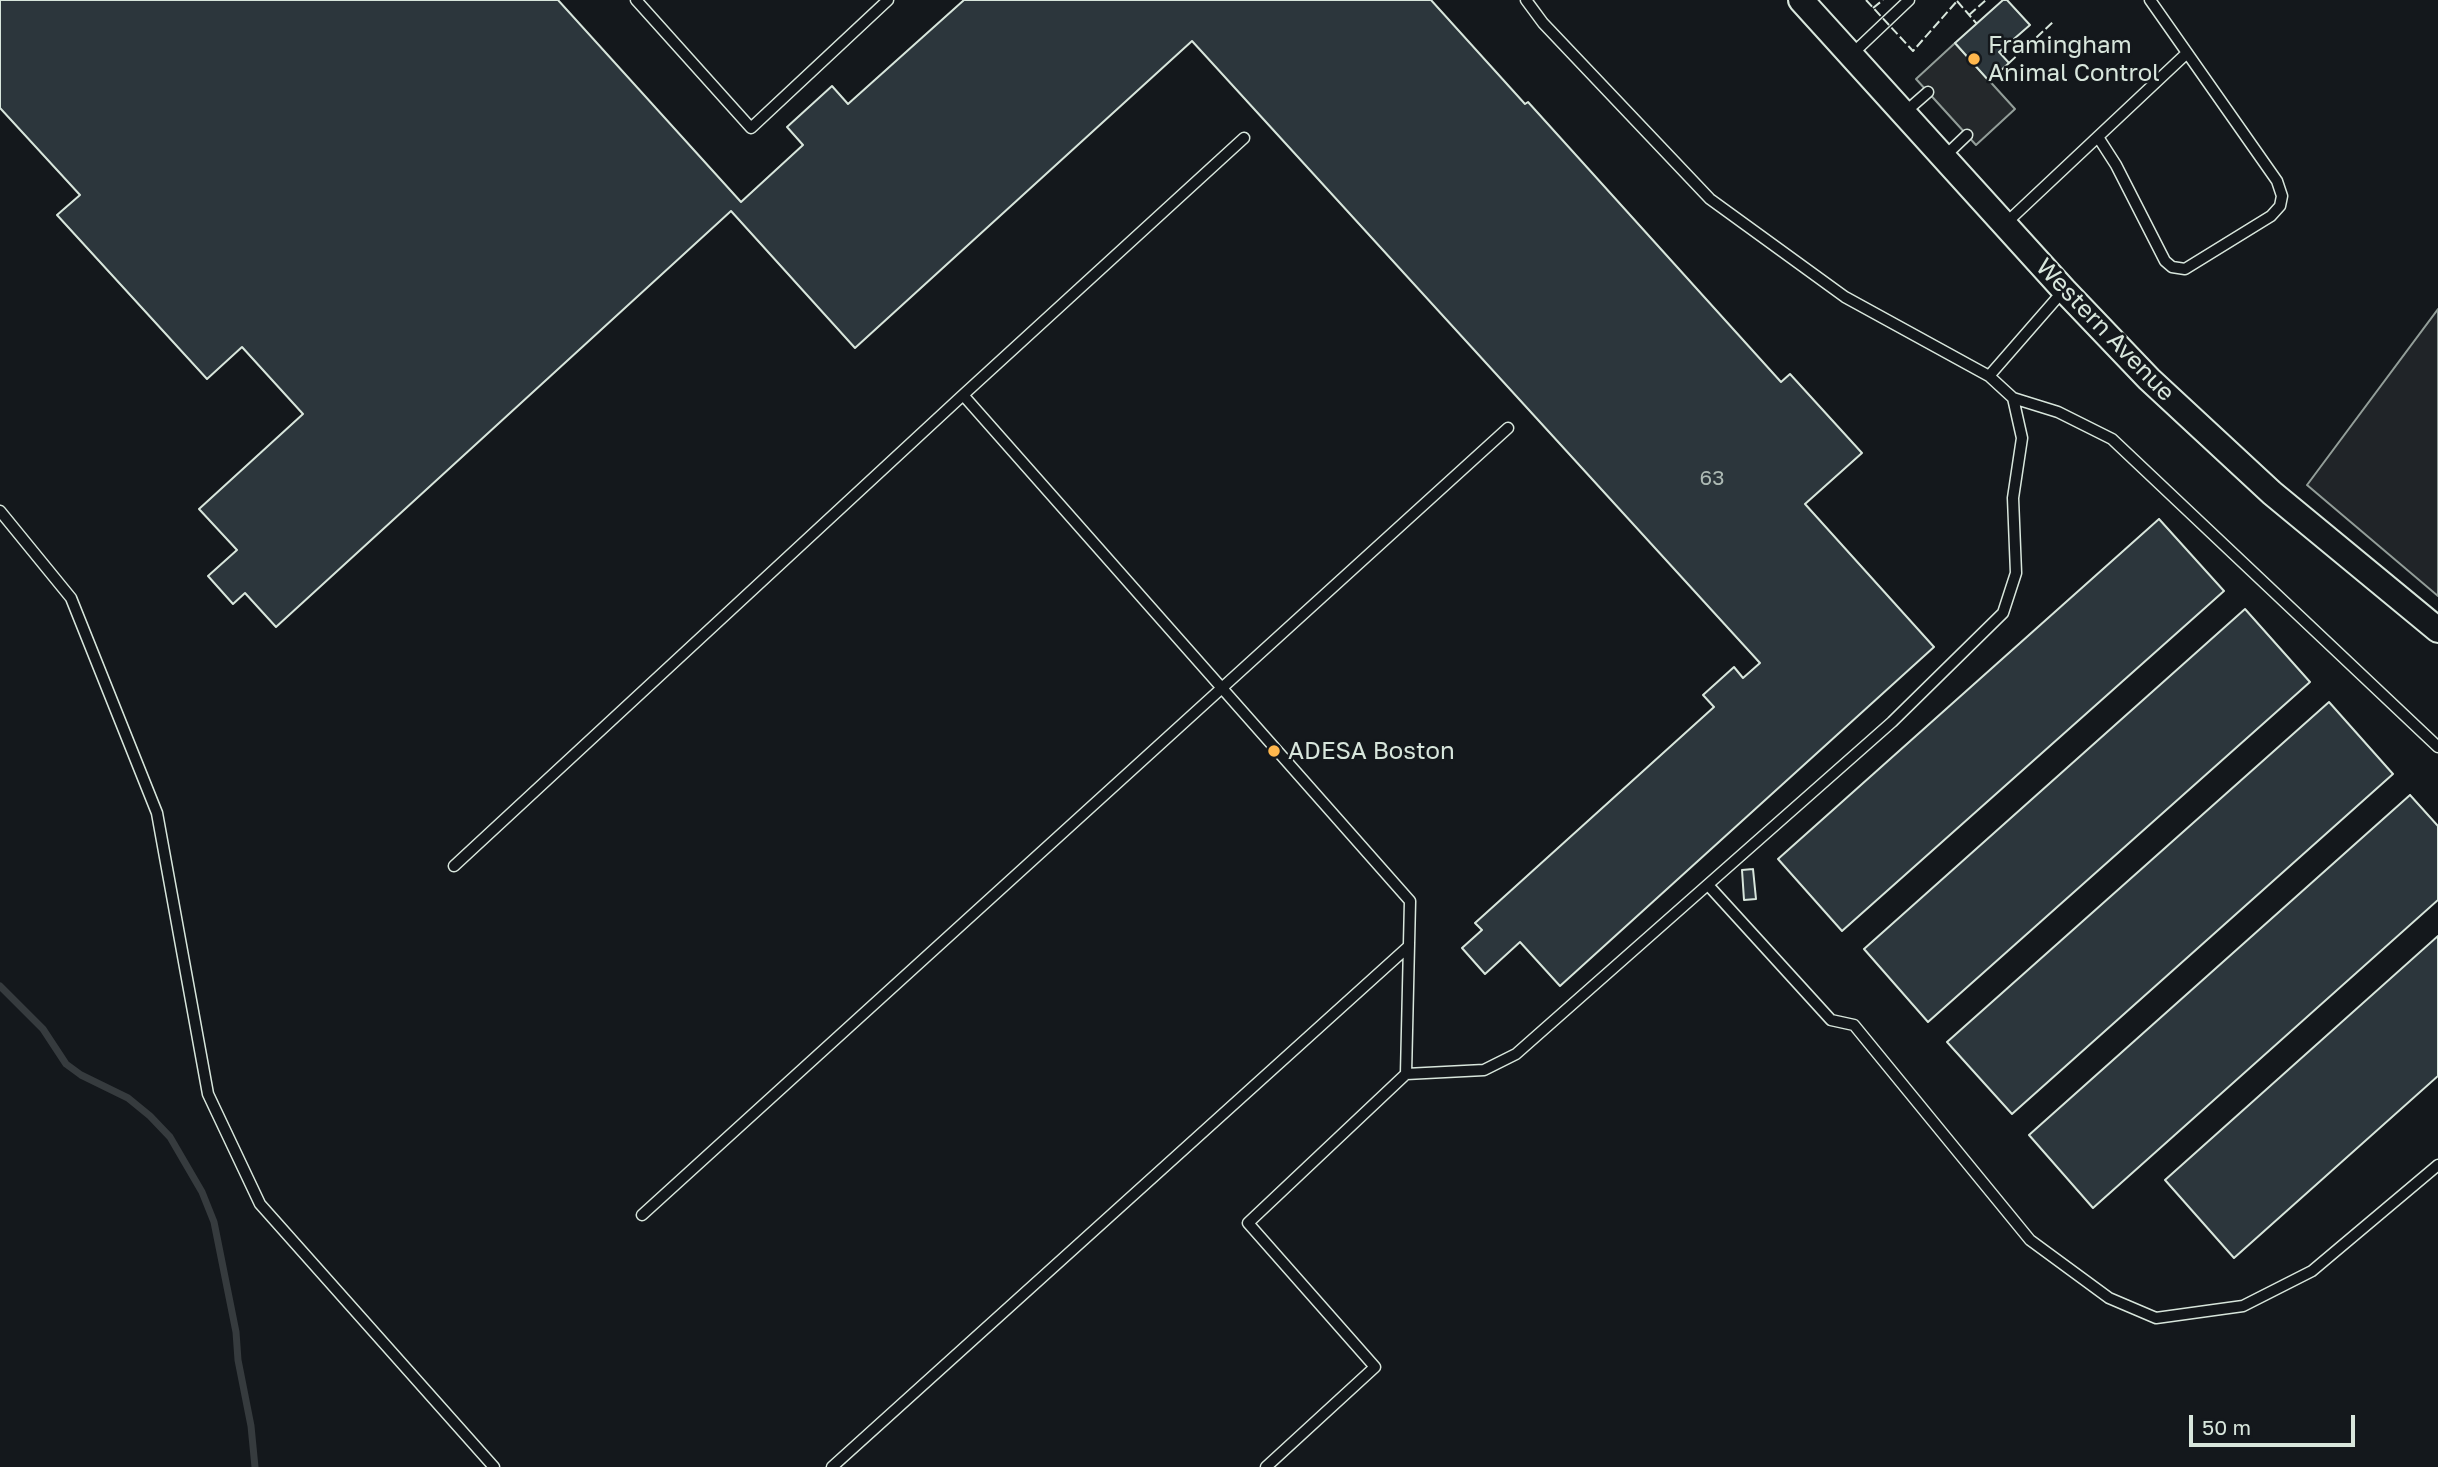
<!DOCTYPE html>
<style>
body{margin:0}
#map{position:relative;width:2438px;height:1467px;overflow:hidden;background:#14181c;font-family:"Golos Text",sans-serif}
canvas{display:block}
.scale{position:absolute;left:2189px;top:1415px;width:166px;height:32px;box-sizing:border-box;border:4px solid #d8e6dc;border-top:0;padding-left:9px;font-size:21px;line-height:24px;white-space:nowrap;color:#d8e6dc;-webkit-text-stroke:5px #14181c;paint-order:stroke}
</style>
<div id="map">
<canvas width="2438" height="1467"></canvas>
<div class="scale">50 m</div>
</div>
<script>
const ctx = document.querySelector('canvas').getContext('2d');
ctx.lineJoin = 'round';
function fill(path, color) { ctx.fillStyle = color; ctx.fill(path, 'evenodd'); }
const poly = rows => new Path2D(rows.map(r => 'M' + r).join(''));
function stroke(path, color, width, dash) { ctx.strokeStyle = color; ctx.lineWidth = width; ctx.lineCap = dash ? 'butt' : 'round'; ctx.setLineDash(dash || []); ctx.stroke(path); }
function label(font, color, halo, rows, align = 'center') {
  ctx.font = font + ' "Golos Text",sans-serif'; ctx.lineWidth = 5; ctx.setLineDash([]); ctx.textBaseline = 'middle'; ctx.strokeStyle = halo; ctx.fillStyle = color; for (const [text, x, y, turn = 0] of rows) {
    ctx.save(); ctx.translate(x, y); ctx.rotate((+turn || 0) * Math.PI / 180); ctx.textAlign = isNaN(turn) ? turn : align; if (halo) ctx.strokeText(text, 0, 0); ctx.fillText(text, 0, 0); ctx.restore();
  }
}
const green = poly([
 [2438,309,2438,596,2307,485,2438,309]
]);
fill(green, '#202428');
stroke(green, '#939e99', 2);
const parking = poly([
 [1955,43,2015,109,1976,145,1916,79,1955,43]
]);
fill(parking, '#24282b');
stroke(parking, '#939e99', 2);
stroke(poly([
 [0,986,43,1029,66,1064,81,1075,128,1098,150,1116,170,1137,202,1192,214,1222,236,1332,238,1360,251,1426,255,1467]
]), '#363b3e', 7);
const building = poly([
 [0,0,558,0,741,202,803,145,787,127,832,86,848,104,964,0,1431,0,1525,104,1528,102,1781,382,1790,374,1862,453,1805,504,1934,647,1560,986,1520,942,1485,974,1462,948,1482,930,1475,923,1714,707,1703,695,1734,667,1743,678,1760,663,1192,41,855,348,731,211,276,627,245,593,233,604,208,576,237,550,199,509,303,414,242,347,207,379,57,215,80,195,0,108,0,0],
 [2003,0,2007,0,2030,25,1999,52,2009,63,1989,81,1955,43,2003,0],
 [2159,519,2224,591,1842,931,1778,859,2159,519],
 [2245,609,2310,682,1928,1022,1864,949,2245,609],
 [2329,702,2393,774,2012,1114,1947,1042,2329,702],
 [2410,795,2438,826,2438,900,2093,1208,2029,1135,2410,795],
 [1753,869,1756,899,1744,900,1742,870,1753,869],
 [2438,936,2438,1076,2234,1258,2165,1180,2438,936]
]);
fill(building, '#2c363c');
stroke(building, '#d8e6dc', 2);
const service = poly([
 [636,0,751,128,888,0],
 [1526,0,1543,23,1710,199,1845,297,1989,376],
 [1851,55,1909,0],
 [1904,113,1928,92],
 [2098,137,2116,165,2165,261,2172,267,2185,269,2271,216,2280,206,2282,196,2277,181,2150,0],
 [1945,156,1967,135],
 [2005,224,2187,53],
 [963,395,1244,138],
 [2013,398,2058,412,2112,439,2438,747],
 [0,511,71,598,157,813,208,1094,260,1204,494,1467],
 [454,866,963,395,1410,901,1406,1074],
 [1708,885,1831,1020,1854,1025,2030,1240,2109,1298,2156,1318,2243,1306,2312,1271,2438,1165],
 [642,1215,1508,428],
 [832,1467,1409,946],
 [1266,1467,1375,1367,1248,1223,1406,1074,1484,1070,1516,1054,1892,722,2003,613,2016,573,2013,498,2022,438,2013,398,1989,376,2064,290]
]);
const tertiary = poly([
 [1801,0,2064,290,2149,379,2272,493,2438,630]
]);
stroke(service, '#d8e6dc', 13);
stroke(tertiary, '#d8e6dc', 28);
stroke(service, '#14181c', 10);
stroke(tertiary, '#14181c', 24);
stroke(poly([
 [1866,0,1913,51,1958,0],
 [1957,1,1977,24],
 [1873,8,1883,0],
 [1969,15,1986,0],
 [2009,63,2053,22]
]), '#d8e6dc', 2, [9, 3.5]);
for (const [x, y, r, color] of [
 [1974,59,7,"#ffb74d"],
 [1274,751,7,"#ffb74d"]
]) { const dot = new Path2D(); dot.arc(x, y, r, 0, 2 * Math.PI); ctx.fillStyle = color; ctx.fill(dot); stroke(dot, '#14181c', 2.5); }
label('21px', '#adbab4', null, [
 ["63",1712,478]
]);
label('24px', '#d8e6dc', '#14181c', [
 ["Framingham",1988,45],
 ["Animal Control",1988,73],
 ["ADESA Boston",1288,751]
], 'left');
label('24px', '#d8e6dc', '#14181c', [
 ["Western Avenue",2105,330,46]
]);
</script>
